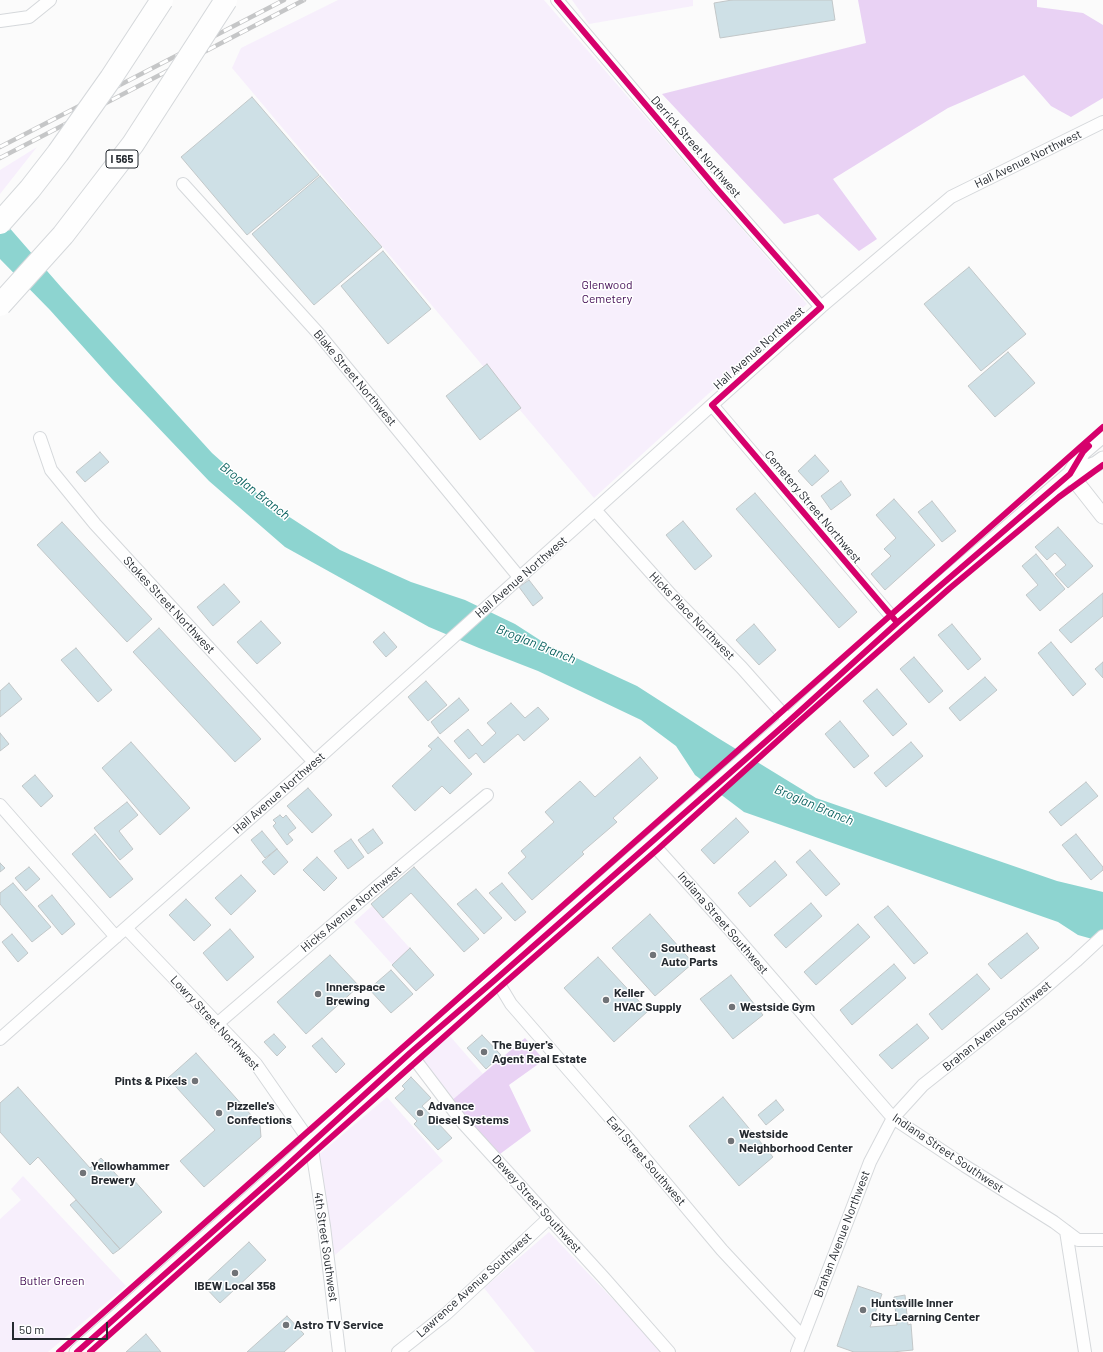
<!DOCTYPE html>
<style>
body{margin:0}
#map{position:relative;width:1103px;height:1352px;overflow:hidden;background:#fbfbfb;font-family:Barlow,sans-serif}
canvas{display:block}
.scale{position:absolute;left:12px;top:1322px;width:96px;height:18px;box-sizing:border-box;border:2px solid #252a30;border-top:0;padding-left:5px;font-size:12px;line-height:14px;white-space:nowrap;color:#252a30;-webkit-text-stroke:3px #fff;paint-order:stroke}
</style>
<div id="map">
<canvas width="1103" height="1352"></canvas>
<div class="scale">50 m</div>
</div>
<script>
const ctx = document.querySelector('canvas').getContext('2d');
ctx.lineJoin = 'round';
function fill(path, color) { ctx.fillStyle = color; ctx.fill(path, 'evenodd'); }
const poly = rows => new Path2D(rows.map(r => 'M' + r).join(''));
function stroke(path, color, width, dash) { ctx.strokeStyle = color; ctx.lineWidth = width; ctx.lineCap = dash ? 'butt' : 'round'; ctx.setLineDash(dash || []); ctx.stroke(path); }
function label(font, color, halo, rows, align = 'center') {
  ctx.font = font + ' Barlow,sans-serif'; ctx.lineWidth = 3; ctx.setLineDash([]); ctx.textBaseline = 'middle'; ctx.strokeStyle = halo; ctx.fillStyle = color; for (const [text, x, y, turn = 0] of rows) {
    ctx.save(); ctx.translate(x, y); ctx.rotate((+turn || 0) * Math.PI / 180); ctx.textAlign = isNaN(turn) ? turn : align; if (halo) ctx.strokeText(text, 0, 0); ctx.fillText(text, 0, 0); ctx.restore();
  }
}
fill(poly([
 [338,0,544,0,807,304,594,498,232,68,241,48],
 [572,0,693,0,693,6,589,24],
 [37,147,0,194,0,170],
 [372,906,434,975,416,991,354,922],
 [449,1035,483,1074,451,1101,418,1064],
 [387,1097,443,1161,335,1255,316,1157],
 [23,1176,126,1286,48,1352,0,1352,0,1219,21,1200,11,1189],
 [549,1232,663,1352,535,1352,484,1288]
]), '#f7effc');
fill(poly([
 [858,0,1037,0,1037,7,1083,13,1103,25,1103,98,1071,117,1051,106,1024,75,948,108,833,179,877,239,859,251,818,214,784,224,662,94,866,43],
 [525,1038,544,1060,509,1085,531,1131,500,1154,451,1101]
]), '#e9d2f4');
fill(poly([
 [0,217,61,287,212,453,268,503,340,550,411,582,465,600,515,624,546,644,637,686,718,738,816,798,1057,881,1103,892,1103,942,1078,935,1058,922,744,812,695,775,676,746,641,720,538,671,479,648,429,627,285,547,209,481,112,379,50,310,0,259]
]), '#8dd4d0');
const building = poly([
 [732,0,832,0,835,20,720,38,714,3,732,0],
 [252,97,319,175,247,235,181,157,252,97],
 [320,176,382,247,314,305,252,234,320,176],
 [383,251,431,309,388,344,341,286,383,251],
 [969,267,1026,334,981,371,924,304,969,267],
 [1008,352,1035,383,995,417,968,386,1008,352],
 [487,364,521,408,480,440,446,396,487,364],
 [100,452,109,462,85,482,76,472,100,452],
 [815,455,829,471,812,486,798,471,815,455],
 [841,481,851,495,831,510,821,496,841,481],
 [755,493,857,612,839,628,736,509,755,493],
 [894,499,935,545,885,590,871,574,891,556,884,549,896,538,876,515,894,499],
 [932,501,956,531,942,542,918,512,932,501],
 [683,521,712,556,695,570,666,535,683,521],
 [62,522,152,619,127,642,37,545,62,522],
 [1058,527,1093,566,1068,588,1055,574,1066,565,1055,553,1047,560,1035,547,1058,527],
 [1036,554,1065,589,1040,611,1026,595,1038,585,1022,566,1036,554],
 [529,580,543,598,533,606,519,587,529,580],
 [224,584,240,602,213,626,197,607,224,584],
 [1103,593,1103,616,1071,643,1059,630,1103,593],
 [261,621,281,643,257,664,237,642,261,621],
 [754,624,776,650,759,665,736,640,754,624],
 [952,624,981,659,968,670,938,635,952,624],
 [159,628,261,739,235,762,133,652,159,628],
 [384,632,397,647,386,657,373,642,384,632],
 [1051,642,1086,684,1073,696,1038,653,1051,642],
 [76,648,112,690,98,702,61,660,76,648],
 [914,657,943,691,929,703,900,669,914,657],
 [1103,662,1103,678,1095,669,1103,662],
 [985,677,997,690,960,721,949,708,985,677],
 [426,681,447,705,428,721,408,697,426,681],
 [9,683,22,699,0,717,0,691,9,683],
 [877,689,907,724,893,736,863,701,877,689],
 [459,698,469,710,440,734,431,722,459,698],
 [511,703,525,718,538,707,549,719,524,741,518,734,484,763,476,753,469,759,454,741,468,729,482,746,496,733,487,723,511,703],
 [840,721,869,756,854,768,825,734,840,721],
 [0,733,9,744,0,751,0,733],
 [438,737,472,774,450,794,442,786,415,811,392,786,432,749,428,746,438,737],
 [131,742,190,808,160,835,102,768,131,742],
 [911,742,923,756,886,787,874,773,911,742],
 [640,757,658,778,613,818,617,822,582,852,584,854,532,900,508,873,526,857,521,851,554,822,545,812,580,781,595,797,640,757],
 [35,775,53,796,41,807,22,786,35,775],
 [1086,782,1098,796,1061,826,1049,812,1086,782],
 [308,788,332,815,312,833,287,806,308,788],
 [127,802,138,815,119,831,133,849,120,860,94,828,127,802],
 [280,815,283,818,286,815,296,828,288,834,293,840,287,845,273,826,276,823,273,820,280,815],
 [736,818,749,832,714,864,701,850,736,818],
 [373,829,383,843,368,854,358,840,373,829],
 [262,831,277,849,265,858,251,840,262,831],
 [95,834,133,879,110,898,72,854,95,834],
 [1076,834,1103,867,1103,870,1091,880,1062,845,1076,834],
 [351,839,364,857,348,869,334,851,351,839],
 [277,849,288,862,274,875,262,862,277,849],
 [810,850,840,884,826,896,796,862,810,850],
 [317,857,337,878,324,891,303,870,317,857],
 [775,861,787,875,750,907,738,893,775,861],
 [0,863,5,868,0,872,0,863],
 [29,867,40,879,26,891,15,878,29,867],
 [414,867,479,939,464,952,411,893,383,918,371,904,414,867],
 [241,875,256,891,231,915,215,898,241,875],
 [13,883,51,927,32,942,0,904,0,893,13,883],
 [502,883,526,912,515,921,489,893,502,883],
 [476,889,502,918,484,934,457,904,476,889],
 [52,895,75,924,62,935,38,906,52,895],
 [186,899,211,925,194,941,169,915,186,899],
 [811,903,822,916,786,948,774,935,811,903],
 [888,906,928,953,914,964,874,917,888,906],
 [650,914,693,963,655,996,612,948,650,914],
 [858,924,870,937,816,985,804,972,858,924],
 [230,929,254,957,227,981,203,953,230,929],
 [1027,933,1039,948,1001,979,988,964,1027,933],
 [12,934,28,953,18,962,2,942,12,934],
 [410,948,434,975,416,991,392,965,410,948],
 [330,955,359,986,306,1034,277,1002,330,955],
 [598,957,648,1011,614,1042,564,988,598,957],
 [894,964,906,978,852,1025,840,1010,894,964],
 [391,970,413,994,391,1013,369,989,391,970],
 [977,974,990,989,942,1030,929,1014,977,974],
 [731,975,763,1015,733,1039,700,999,731,975],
 [917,1024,929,1038,892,1069,879,1055,917,1024],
 [274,1034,286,1047,277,1056,264,1042,274,1034],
 [482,1035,501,1055,486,1069,467,1048,482,1035],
 [322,1038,345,1064,336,1073,312,1046,322,1038],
 [196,1053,260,1125,261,1137,204,1187,180,1161,215,1130,168,1078,196,1053],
 [411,1077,431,1098,422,1106,452,1138,438,1150,414,1124,417,1121,395,1098,405,1089,402,1086,411,1077],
 [18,1087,90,1168,101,1158,125,1184,132,1178,162,1212,120,1249,38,1157,30,1165,0,1132,0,1103,18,1087],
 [723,1097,773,1157,739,1186,689,1126,723,1097],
 [776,1100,784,1110,766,1125,758,1115,776,1100],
 [76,1200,120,1249,113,1254,70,1205,76,1200],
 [249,1242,266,1260,220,1303,203,1285,249,1242],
 [858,1286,882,1294,870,1327,897,1325,894,1297,905,1295,908,1325,911,1324,913,1350,892,1352,854,1352,837,1346,858,1286],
 [287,1316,304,1334,284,1352,247,1352,287,1316],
 [146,1334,161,1352,126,1352,146,1334]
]);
fill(building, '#cee0e6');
stroke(building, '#c2c7c8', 1);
const minor = poly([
 [557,0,717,189,821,307],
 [0,21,29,17,50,0],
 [183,184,318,333,519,577],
 [712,405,897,623],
 [40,438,51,470,95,524,314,762],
 [596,511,671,595,742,668,789,721],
 [0,805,116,937],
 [651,842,731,931,893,1118,965,1166,1054,1222,1078,1240,1103,1240],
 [126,928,256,1064,311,1143,324,1226,339,1352],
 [496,979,511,1004,633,1144,722,1250,803,1337],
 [217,1024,379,885,487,795],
 [0,1039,314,762,821,307,951,197,1103,122],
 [410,1053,463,1123,604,1278,669,1352],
 [1066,1231,1085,1352],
 [398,1352,446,1314,549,1218],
 [797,1352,870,1162,893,1118,923,1085,1040,992,1076,961,1103,936]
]);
const tertiary = poly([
 [1070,474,1103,516],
 [1070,474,1096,464,1103,459],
 [77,1352,281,1171,410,1053,496,979,789,721,897,623,1070,474,1083,452,1103,435]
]);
stroke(minor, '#d5d8db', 14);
stroke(tertiary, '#d5d8db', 17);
stroke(minor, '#fefefe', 12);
stroke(tertiary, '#fefefe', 15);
const rail = poly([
 [0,147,284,0],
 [0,158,304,0]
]);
stroke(rail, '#c5c6c7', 4.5);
stroke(rail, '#fff', 3, [9]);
const motorwayBridge = poly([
 [0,223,30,189,58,153,111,78,162,0],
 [0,305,63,235,133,144,226,0]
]);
stroke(motorwayBridge, '#d5d8db', 24, []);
stroke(motorwayBridge, '#fefefe', 22);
stroke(poly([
 [557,0,717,189,821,307,712,405,895,620],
 [59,1352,1103,427],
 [77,1352,281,1171,410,1053,496,979,789,721,897,623,1070,474,1083,452,1089,446],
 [90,1352,500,987,658,849,794,726,950,588,1059,497,1103,465]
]), '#d6006c', 6);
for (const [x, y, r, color] of [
 [653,955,4,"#707377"],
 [318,994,4,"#707377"],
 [606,1000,4,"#707377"],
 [732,1007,4,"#707377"],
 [484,1052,4,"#707377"],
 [195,1081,4,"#707377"],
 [219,1113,4,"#707377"],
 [420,1113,4,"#707377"],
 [731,1141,4,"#707377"],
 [83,1173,4,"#707377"],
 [235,1273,4,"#707377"],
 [863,1310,4,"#707377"],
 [286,1325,4,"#707377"]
]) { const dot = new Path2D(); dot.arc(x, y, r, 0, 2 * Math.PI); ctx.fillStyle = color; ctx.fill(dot); stroke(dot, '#fff', 1.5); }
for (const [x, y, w] of [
 [122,159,32]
]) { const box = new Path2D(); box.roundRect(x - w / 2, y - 9, w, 18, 3); ctx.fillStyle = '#fff'; ctx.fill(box); stroke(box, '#252a30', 1); }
label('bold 11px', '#252a30', null, [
 ["I 565",122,159]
]);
label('12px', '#252a30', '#fff', [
 ["Derrick Street Northwest",696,147,49],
 ["Hall Avenue Northwest",1028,159,-26],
 ["Hall Avenue Northwest",759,348,-42],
 ["Blake Street Northwest",355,378,50],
 ["Cemetery Street Northwest",813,507,50],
 ["Hall Avenue Northwest",521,577,-41],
 ["Stokes Street Northwest",169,605,47],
 ["Hicks Place Northwest",692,616,46],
 ["Hall Avenue Northwest",279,793,-41],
 ["Hicks Avenue Northwest",351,909,-40],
 ["Indiana Street Southwest",723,923,49],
 ["Lowry Street Northwest",215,1023,47],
 ["Brahan Avenue Southwest",997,1026,-39],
 ["Indiana Street Southwest",948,1153,34],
 ["Earl Street Southwest",646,1161,49],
 ["Dewey Street Southwest",537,1204,48],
 ["Brahan Avenue Northwest",842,1234,-69],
 ["4th Street Southwest",326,1247,82],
 ["Lawrence Avenue Southwest",474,1285,-42]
]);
label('12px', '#420c54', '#fff', [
 ["Glenwood",607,285],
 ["Cemetery",607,299],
 ["Butler Green",52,1281]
]);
label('bold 12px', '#252a30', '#fff', [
 ["Southeast",661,948],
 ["Auto Parts",661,962],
 ["Innerspace",326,987],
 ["Brewing",326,1001],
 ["Keller",614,993],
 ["HVAC Supply",614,1007],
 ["Westside Gym",740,1007],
 ["The Buyer's",492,1045],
 ["Agent Real Estate",492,1059],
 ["Pints & Pixels",187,1081,"right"],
 ["Pizzelle's",227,1106],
 ["Confections",227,1120],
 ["Advance",428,1106],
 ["Diesel Systems",428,1120],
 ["Westside",739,1134],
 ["Neighborhood Center",739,1148],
 ["Yellowhammer",91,1166],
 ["Brewery",91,1180],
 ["IBEW Local 358",235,1286,"center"],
 ["Huntsville Inner",871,1303],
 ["City Learning Center",871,1317],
 ["Astro TV Service",294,1325]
], 'left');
label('italic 13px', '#0b6360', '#fff', [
 ["Broglan Branch",255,491,38],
 ["Broglan Branch",536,644,22],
 ["Broglan Branch",814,805,23]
]);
</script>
